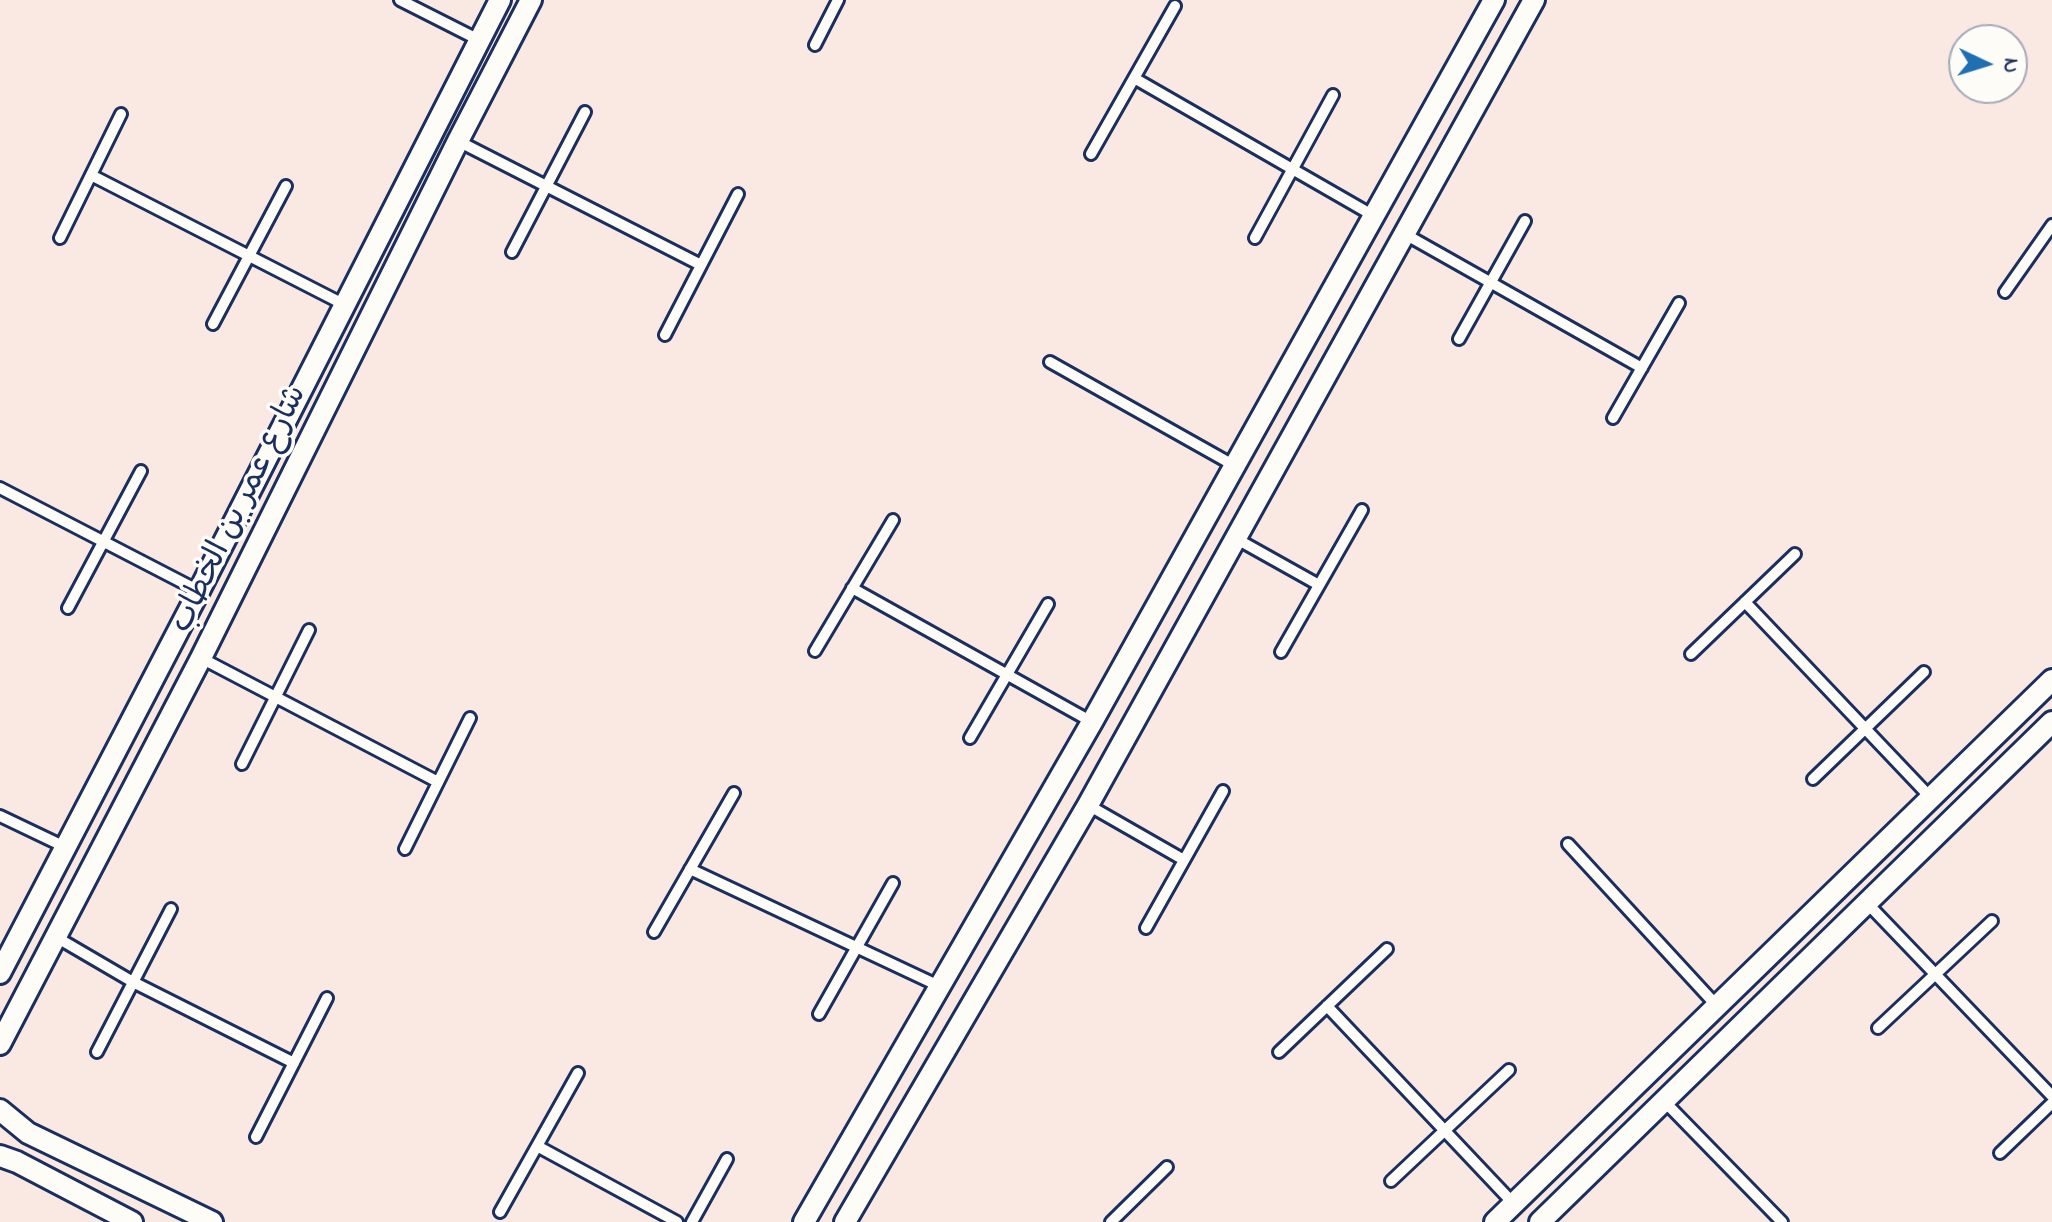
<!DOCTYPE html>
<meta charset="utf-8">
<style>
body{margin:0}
#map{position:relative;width:2052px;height:1222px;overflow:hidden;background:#fae8e2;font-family:"Indie Flower",sans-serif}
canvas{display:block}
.north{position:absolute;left:1948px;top:24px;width:80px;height:80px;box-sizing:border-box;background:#fdfcf7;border:2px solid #a3aaba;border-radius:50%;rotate:94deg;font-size:22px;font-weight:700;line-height:32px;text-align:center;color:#1b2f5e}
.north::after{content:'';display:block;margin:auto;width:28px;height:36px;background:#1f6fb2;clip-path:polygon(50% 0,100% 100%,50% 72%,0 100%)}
</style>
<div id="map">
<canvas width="2052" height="1222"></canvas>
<div class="north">N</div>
</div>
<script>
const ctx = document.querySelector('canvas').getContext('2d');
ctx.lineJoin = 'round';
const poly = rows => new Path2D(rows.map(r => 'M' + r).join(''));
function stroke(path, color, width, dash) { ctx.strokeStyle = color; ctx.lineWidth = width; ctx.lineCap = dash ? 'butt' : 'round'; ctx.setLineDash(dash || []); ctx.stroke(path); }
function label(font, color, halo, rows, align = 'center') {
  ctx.font = font + ' "Indie Flower","Playpen Sans Arabic",sans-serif'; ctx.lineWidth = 7; ctx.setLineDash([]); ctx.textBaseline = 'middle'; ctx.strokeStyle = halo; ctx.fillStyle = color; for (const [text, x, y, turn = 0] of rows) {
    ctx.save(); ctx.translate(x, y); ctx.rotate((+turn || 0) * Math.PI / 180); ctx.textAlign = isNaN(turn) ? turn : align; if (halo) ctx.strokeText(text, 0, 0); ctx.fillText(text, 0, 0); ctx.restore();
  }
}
const lane = poly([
 [400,0,479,40],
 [815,45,838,0],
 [1134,78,1374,216],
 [458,141,701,265],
 [1091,154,1175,6],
 [91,175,345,305],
 [1403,233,1642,368],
 [60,238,121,114],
 [1255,238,1333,95],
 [512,252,585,112],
 [2005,292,2052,225],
 [213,324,286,186],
 [665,335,738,194],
 [1459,339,1525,221],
 [1050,362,1235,466],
 [1613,418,1679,303],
 [0,488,199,591],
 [1235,538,1319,585],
 [852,588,1092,722],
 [1745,602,1931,798],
 [68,608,141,471],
 [815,651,893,520],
 [1281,652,1362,510],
 [1691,654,1795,554],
 [201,658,438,782],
 [970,738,1048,604],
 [242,764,309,630],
 [1813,779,1924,672],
 [1088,805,1184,860],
 [0,816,65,847],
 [1568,844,1717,1006],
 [405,849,470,718],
 [690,869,939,986],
 [1867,903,2052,1096],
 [1146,928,1223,791],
 [654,932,734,793],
 [56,937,133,982,294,1063],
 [1327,1006,1514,1204],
 [819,1014,893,883],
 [1878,1028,1992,921],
 [97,1052,171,909],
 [1279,1052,1387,949],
 [1664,1101,1782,1222],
 [256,1137,327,998],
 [537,1146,677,1222],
 [2000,1153,2052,1103],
 [1391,1181,1509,1070],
 [500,1212,578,1073],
 [692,1222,727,1159],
 [1111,1222,1167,1167]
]);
const street = poly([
 [0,973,199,591,500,0],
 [0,1044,201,658,458,141,531,0],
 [0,1110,28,1133,212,1222],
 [0,1156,17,1162,132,1222],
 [804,1222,1092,722,1494,0],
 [845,1222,1088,805,1534,0],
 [1495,1222,2052,680],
 [1540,1222,2052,722]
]);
stroke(lane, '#1b2f5e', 16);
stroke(street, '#1b2f5e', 26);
stroke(lane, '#fdfcf7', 10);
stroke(street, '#fdfcf7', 20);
label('32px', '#1b2f5e', '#fdfcf7', [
 ["شارع عمر بن الخطاب",241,510,-64]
]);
</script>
